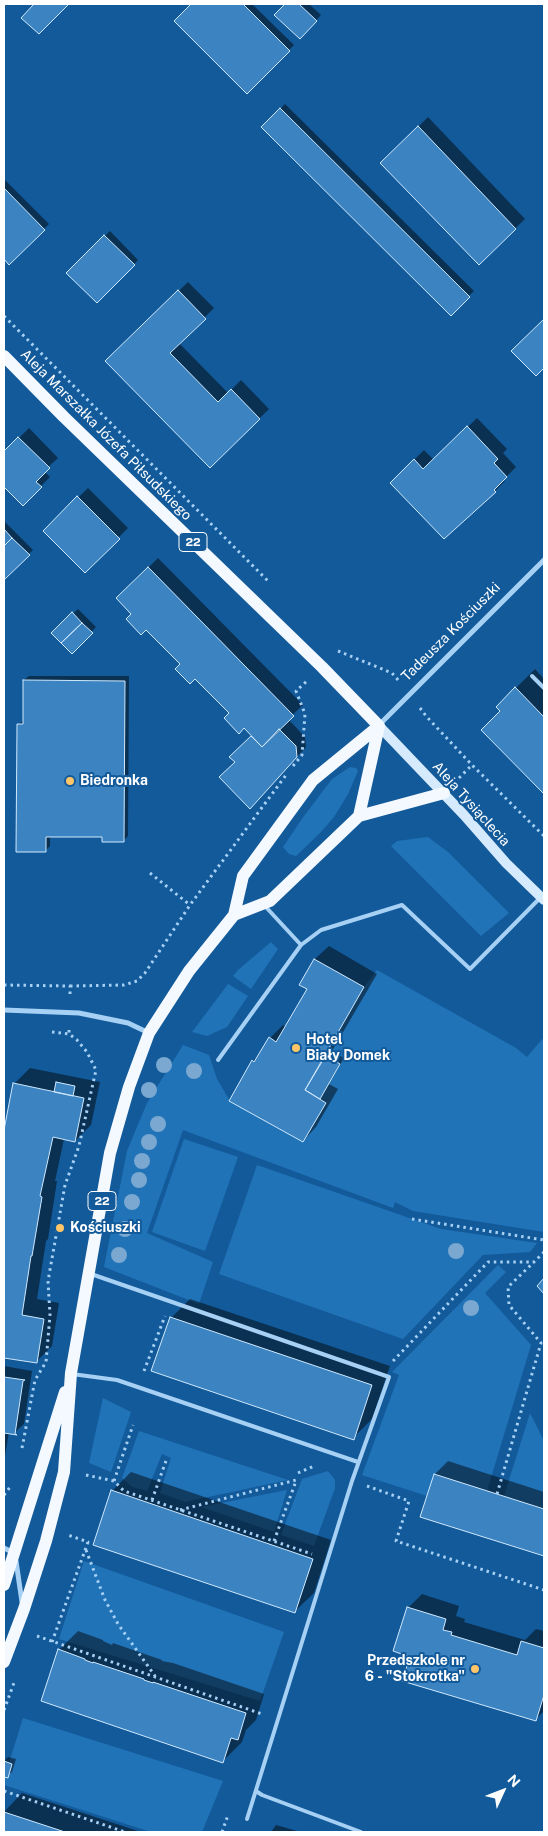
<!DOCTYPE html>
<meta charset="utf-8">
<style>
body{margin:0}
#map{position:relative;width:548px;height:1836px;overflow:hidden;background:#135a9a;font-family:"Public Sans",sans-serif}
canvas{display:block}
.frame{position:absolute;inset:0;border:5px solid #fff;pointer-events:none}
.north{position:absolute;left:478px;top:1766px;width:50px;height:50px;-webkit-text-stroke:4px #135a9a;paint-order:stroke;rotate:47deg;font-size:14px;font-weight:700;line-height:20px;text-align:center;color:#fff}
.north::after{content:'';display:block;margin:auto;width:18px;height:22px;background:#fff;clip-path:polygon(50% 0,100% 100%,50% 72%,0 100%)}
</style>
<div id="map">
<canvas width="548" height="1836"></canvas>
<div class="frame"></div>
<div class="north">N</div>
</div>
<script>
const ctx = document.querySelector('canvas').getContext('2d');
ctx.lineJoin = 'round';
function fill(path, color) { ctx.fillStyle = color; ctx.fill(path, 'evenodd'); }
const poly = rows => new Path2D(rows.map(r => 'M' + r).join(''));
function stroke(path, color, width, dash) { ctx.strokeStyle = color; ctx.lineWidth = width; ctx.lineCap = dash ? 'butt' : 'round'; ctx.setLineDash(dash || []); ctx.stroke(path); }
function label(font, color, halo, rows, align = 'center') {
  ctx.font = font + ' "Public Sans",sans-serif'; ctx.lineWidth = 4; ctx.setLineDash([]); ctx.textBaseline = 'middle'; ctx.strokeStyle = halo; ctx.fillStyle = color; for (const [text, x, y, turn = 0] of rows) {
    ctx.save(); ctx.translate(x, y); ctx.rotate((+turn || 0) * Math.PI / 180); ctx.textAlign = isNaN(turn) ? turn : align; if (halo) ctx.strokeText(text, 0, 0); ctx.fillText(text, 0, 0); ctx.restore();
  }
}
fill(poly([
 [350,767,356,768,358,771,348,794,334,817,321,832,296,856,289,854,283,847,304,816,332,779],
 [428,837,448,852,509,913,481,936,391,846,397,841],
 [271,942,278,949,251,989,233,976,238,970],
 [377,970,516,1048,527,1057,544,1037,544,1232,413,1211,395,1202,393,1208,183,1130,147,1233,213,1262,199,1304,104,1267,127,1151,147,1103,183,1045,209,1055,217,1079,230,1101,303,1142,326,1103,320,1099,340,1064,326,1055,364,987],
 [228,984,248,996,227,1027,207,1036,192,1032],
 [184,1139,238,1157,205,1251,152,1232],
 [257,1165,441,1229,537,1243,530,1252,483,1255,403,1339,219,1274],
 [498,1265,506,1272,485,1293,531,1345,487,1491,434,1474,427,1496,362,1475,399,1375,392,1372],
 [103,1398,131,1412,111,1472,89,1463],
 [530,1413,544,1441,544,1509,504,1496],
 [139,1431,288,1480,185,1502,160,1493,171,1458,162,1454,147,1491,132,1487,122,1478],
 [328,1471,335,1480,335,1488,314,1546,281,1535,302,1479],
 [287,1490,274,1532,201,1507],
 [84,1561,284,1632,260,1701,59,1639],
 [23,1718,223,1781,202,1832,151,1832,4,1785,4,1777,8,1778,12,1764,9,1763]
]), '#2173b8');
fill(poly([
 [193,4,252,4,294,45,247,92,176,21],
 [287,4,309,4,321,15,300,38,276,15],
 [285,104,474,291,450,314,262,127],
 [428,117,525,219,479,263,382,163],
 [4,179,49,224,9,263,4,258],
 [110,231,138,260,97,301,68,273],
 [188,282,214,308,179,343,228,393,241,380,269,409,210,467,107,361],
 [477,418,507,449,503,453,516,467,503,480,505,481,495,491,444,538,391,483,424,450,434,460],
 [29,428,58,458,44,471,50,477,23,504,4,485,4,453],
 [88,488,128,528,85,571,44,531],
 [5,522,33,550,4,578,4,523],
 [158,558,303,705,288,719,305,737,306,747,260,797,237,762,231,757,252,736,118,598],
 [78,609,96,627,72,652,53,633],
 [535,669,544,679,544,793,483,730,501,711,497,707],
 [29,676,129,676,128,836,123,841,104,836,50,836,50,846,45,851,18,725,24,720,24,680],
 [329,946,377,974,332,1051,344,1058,329,1084,338,1089,316,1127,303,1141,231,1100,253,1061,260,1054,270,1038,283,1025,286,1027,308,989,301,984,315,959],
 [30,1068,100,1082,91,1125,75,1141,64,1139,55,1181,57,1181,48,1239,46,1241,37,1299,59,1303,52,1346,36,1362,4,1357,4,1136,14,1084],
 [190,1299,390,1366,372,1419,353,1438,171,1318],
 [4,1366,32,1371,24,1424,14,1433,9,1432,4,1462],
 [448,1461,544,1492,544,1555,422,1516,435,1474],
 [131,1472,331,1540,314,1593,295,1611,112,1491],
 [422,1594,459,1606,456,1616,465,1619,464,1622,525,1640,536,1629,544,1631,544,1711,535,1720,411,1656,408,1608],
 [78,1631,103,1640,103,1641,112,1645,113,1643,162,1660,162,1661,173,1663,264,1694,256,1720,246,1730,242,1742,223,1761,59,1650],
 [8,1757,16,1759,12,1772,7,1776,4,1775,4,1761],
 [22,1793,141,1832,4,1832,4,1812],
 [276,1825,301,1832,271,1832]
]), '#0007');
const building = poly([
 [34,4,69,4,39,34,21,18,34,4],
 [191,4,243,4,290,51,247,94,174,21,191,4],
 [285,4,299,4,317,21,300,39,274,15,285,4],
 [280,108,470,297,451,316,261,127,280,108],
 [418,126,516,229,479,265,380,163,418,126],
 [4,188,45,230,9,265,4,259,4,188],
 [104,235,135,265,97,303,66,273,104,235],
 [178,290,206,319,170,353,218,402,231,389,260,419,210,468,105,361,178,290],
 [544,319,544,368,536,376,511,351,544,319],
 [467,426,498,459,494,463,507,477,494,490,496,492,444,539,390,483,414,459,423,469,467,426],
 [18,437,50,468,36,482,42,487,23,506,4,487,4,451,18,437],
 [77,496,120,539,85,573,43,531,77,496],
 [4,529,12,538,4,546,4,529],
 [12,538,30,555,4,580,4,546,12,538],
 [148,567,294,716,262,747,244,728,239,734,224,718,229,713,195,679,190,684,175,669,180,664,146,630,141,635,126,619,131,614,116,598,148,567],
 [72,612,82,623,61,643,51,633,72,612],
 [82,623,93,633,72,654,61,643,82,623],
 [23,680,125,681,124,842,102,842,102,837,46,837,46,852,16,852,17,724,23,724,23,680],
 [515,687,544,717,544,794,481,730,500,711,496,707,515,687],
 [279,729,296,746,297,757,250,809,219,777,235,762,229,757,251,736,262,747,279,729],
 [314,959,364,987,305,1090,326,1103,303,1142,229,1101,252,1060,254,1062,269,1037,276,1042,307,989,299,985,314,959],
 [326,1055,340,1064,320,1099,305,1090,326,1055],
 [56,1082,75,1086,73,1096,54,1092,56,1082],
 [13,1083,84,1098,75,1142,53,1137,40,1196,42,1197,32,1256,31,1256,22,1315,44,1319,37,1363,4,1358,4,1130,13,1083],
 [544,1278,544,1294,537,1286,544,1278],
 [170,1317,372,1385,354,1440,151,1371,170,1317],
 [4,1377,25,1380,23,1381,15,1434,17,1435,4,1433,4,1377],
 [434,1474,544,1509,544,1556,420,1517,434,1474],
 [111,1490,313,1559,295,1613,93,1545,111,1490],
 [407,1607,446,1619,443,1630,452,1632,451,1635,517,1655,521,1641,544,1648,544,1695,536,1721,402,1681,410,1657,393,1651,407,1607],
 [58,1649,85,1659,85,1660,93,1663,93,1662,144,1679,144,1680,153,1683,153,1682,246,1713,238,1740,231,1738,223,1763,41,1701,58,1649],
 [4,1761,12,1764,8,1778,4,1777,4,1761],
 [4,1812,65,1832,4,1832,4,1812]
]);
fill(building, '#3c84c1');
stroke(building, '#cfe8fd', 1);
stroke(poly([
 [4,316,268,581],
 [338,651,392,673,399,681],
 [420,708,426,716,472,765,544,836],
 [293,766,302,755,305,714,296,691,307,681],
 [459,778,472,765],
 [150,873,190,905],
 [4,985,70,986,70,996],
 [70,986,124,985,137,981,145,973,190,905,286,775],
 [52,1032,69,1034],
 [412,1219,544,1240],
 [393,1361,488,1262,534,1262,544,1252],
 [144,1371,165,1316],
 [22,1448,35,1380,46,1362,50,1315,48,1281,65,1185,79,1146,96,1070,87,1052,77,1040,69,1034,69,1030],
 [298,1473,314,1466],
 [86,1475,114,1481,124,1491,312,1554],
 [114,1481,133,1425],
 [367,1486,409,1501,396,1541,544,1590],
 [497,1494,541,1343,509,1305,508,1287,534,1262],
 [4,1495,10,1487],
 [152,1500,167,1458],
 [180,1510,296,1480],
 [274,1541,296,1481],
 [86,1550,105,1600,118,1624,155,1676],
 [37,1636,262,1714],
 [52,1642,88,1542,68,1535],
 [4,1710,15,1680],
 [4,1791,125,1832],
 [222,1832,228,1815]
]), '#a6d0f4', 3, [2.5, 4]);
stroke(poly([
 [532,676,544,688],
 [301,945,321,930,402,905,470,969,540,898],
 [218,1060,301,945,264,905],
 [91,1274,389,1377,352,1481,247,1819],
 [72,1374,117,1380,358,1462],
 [256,1791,262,1795,361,1832]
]), '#a6d0f4', 4);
stroke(poly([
 [379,725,544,560],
 [4,1010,79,1013,128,1023,149,1033],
 [4,1548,14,1553],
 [16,1561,22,1602]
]), '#a6d0f4', 5);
stroke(poly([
 [379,726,464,815,506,863,544,900]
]), '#d6eafd', 10);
stroke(poly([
 [4,356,64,417,322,667,379,726],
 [359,816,444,793],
 [234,915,270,901,359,816,379,726],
 [4,1585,65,1392],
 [4,1662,24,1609,46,1541,64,1472,71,1373,110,1153,129,1087,149,1033,189,971,234,915,243,876,313,780,379,726]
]), '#f3f9ff', 12);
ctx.fillStyle = '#7aa8d0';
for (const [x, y] of [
 [164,1065],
 [194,1071],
 [149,1090],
 [158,1124],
 [149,1142],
 [142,1161],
 [139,1180],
 [132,1202],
 [125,1229],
 [456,1251],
 [119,1255],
 [471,1308]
]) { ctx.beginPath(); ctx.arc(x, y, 8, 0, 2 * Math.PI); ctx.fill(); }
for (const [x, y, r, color] of [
 [70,781,5,"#ffc669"],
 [296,1048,5,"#ffc669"],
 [60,1228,5,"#ffc669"],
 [475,1669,5,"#ffc669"]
]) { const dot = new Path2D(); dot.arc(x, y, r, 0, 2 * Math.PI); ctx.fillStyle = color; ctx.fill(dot); stroke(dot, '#135a9a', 2); }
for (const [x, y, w] of [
 [193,542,28],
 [102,1201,28]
]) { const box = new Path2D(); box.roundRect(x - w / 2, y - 9.5, w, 19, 4); ctx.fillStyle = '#135a9a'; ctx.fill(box); stroke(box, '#fff', 1); }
label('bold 12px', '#fff', null, [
 ["22",193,542],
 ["22",102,1201]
]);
label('14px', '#fff', '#135a9a', [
 ["Aleja Marszałka Józefa Piłsudskiego",106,435,45],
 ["Tadeusza Kościuszki",451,632,-45],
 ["Aleja Tysiąclecia",471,804,48]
]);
label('bold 14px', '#fff', '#135a9a', [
 ["Biedronka",80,781],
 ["Hotel",306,1040],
 ["Biały Domek",306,1056],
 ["Kościuszki",70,1228],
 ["Przedszkole nr",465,1661,"right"],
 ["6 - \"Stokrotka\"",465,1677,"right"]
], 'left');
</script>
